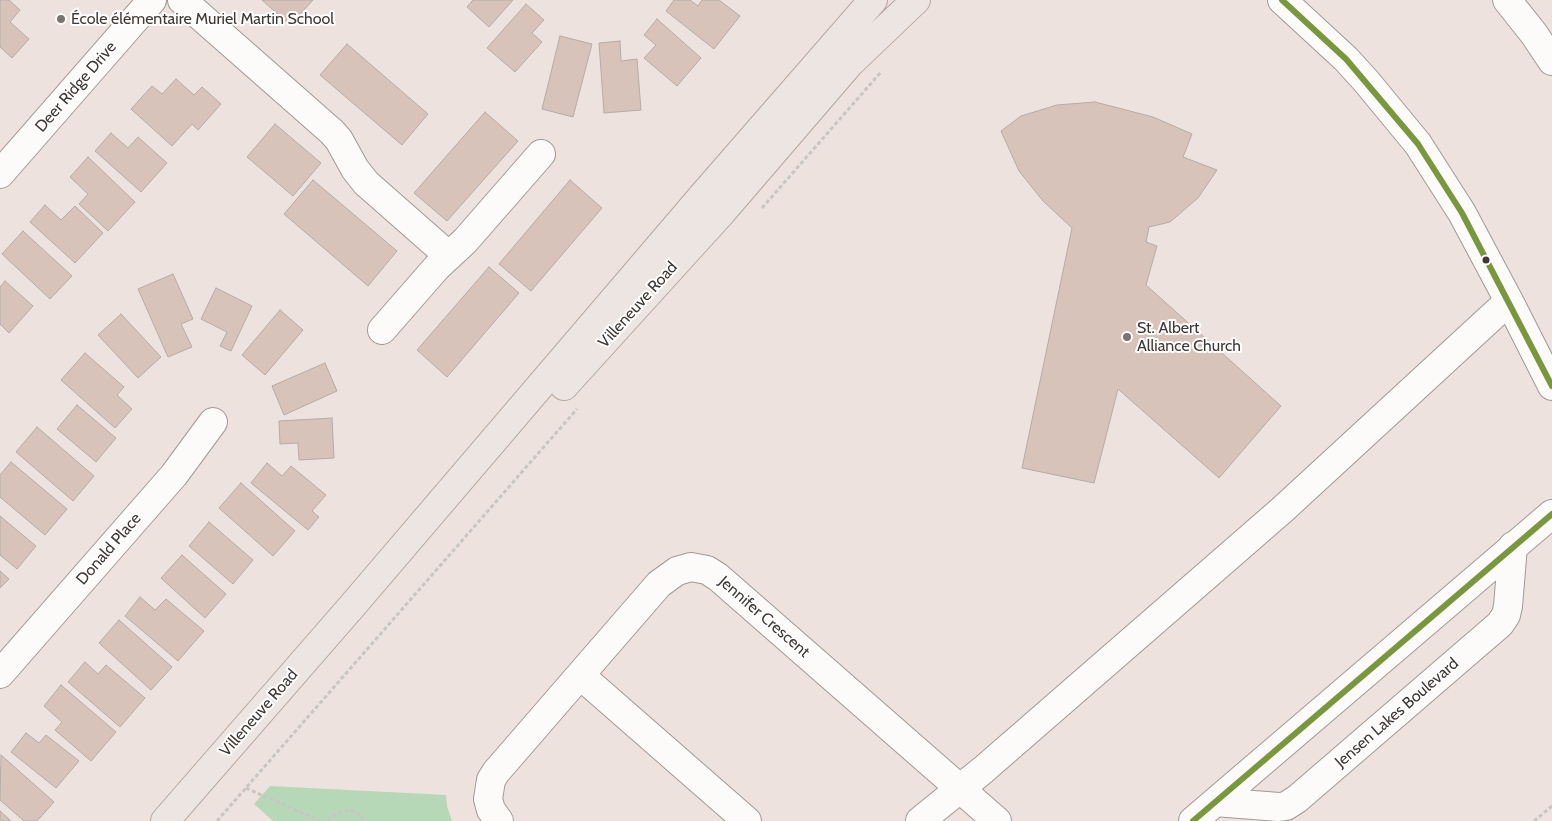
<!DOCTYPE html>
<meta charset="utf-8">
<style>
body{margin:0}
canvas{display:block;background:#ede2dd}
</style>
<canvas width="1552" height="821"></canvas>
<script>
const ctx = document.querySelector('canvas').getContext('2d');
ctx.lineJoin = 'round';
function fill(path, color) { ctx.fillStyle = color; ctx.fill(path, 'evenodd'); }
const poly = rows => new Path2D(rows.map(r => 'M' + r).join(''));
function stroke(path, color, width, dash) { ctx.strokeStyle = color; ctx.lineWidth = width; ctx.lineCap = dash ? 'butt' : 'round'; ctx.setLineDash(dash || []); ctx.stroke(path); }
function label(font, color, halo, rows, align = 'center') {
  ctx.font = font + ' Cabin,sans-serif'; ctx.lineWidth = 4; ctx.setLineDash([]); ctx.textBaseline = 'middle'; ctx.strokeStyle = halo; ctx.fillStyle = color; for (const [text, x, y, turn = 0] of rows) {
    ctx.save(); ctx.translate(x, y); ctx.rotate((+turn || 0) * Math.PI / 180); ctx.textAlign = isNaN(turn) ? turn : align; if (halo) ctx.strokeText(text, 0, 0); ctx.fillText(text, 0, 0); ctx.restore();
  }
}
fill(poly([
 [270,786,446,795,447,806,452,821,273,821,254,804]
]), '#b6d8b7');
const building = poly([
 [0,0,9,0,20,10,10,22,29,39,12,58,0,47,0,0],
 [262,0,313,0,290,25,262,0],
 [473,0,513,0,489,27,467,7,473,0],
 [674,0,690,0,698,6,702,0,719,0,740,16,714,49,666,11,674,0],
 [526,4,544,20,532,33,542,42,515,72,487,48,526,4],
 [657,19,701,58,677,86,644,58,656,45,644,35,657,19],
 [560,36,592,44,573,117,542,109,560,36],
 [620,41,621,61,637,59,641,110,604,113,599,43,620,41],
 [347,44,428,114,402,145,320,75,347,44],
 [176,79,194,95,202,87,221,104,198,130,192,124,172,146,131,109,152,86,162,94,176,79],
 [1095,102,1153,117,1192,134,1183,157,1217,170,1198,198,1170,222,1149,227,1146,242,1157,246,1146,285,1281,406,1219,478,1118,389,1094,483,1022,468,1072,228,1043,201,1019,171,1001,131,1021,116,1057,105,1095,102],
 [485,112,518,141,447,221,414,193,485,112],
 [275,124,321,163,293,196,247,157,275,124],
 [111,133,128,148,138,137,167,163,141,192,95,151,111,133],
 [88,157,135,202,108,231,79,204,88,194,70,177,88,157],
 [313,180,397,251,368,286,284,214,313,180],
 [570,180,602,208,531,291,499,264,570,180],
 [45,205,61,220,75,206,103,233,75,263,30,222,45,205],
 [23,231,72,276,50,299,2,254,23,231],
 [489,267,519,293,447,377,417,350,489,267],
 [173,274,193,319,181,324,192,347,168,357,138,289,173,274],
 [5,281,33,306,9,333,0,324,0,287,5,281],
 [216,288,252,306,231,351,220,346,227,332,201,319,216,288],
 [280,310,303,330,265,375,242,355,280,310],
 [121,314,161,357,138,378,98,335,121,314],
 [85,353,124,387,117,395,132,409,115,428,61,380,85,353],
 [325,363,337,391,284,415,272,386,325,363],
 [77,405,116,438,96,462,57,429,77,405],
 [332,418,334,458,299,460,298,443,280,444,279,421,332,418],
 [37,427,94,476,73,501,16,452,37,427],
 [11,462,67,509,45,535,0,497,0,475,11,462],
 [267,463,282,476,291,466,326,495,312,511,319,517,308,530,251,483,267,463],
 [241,483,295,531,273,556,219,508,241,483],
 [0,516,36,546,17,569,0,555,0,516],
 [209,522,253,560,233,584,189,546,209,522],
 [182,555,226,594,205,618,161,578,182,555],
 [0,571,9,579,0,588,0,571],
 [140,597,155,610,166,599,204,631,178,661,125,616,140,597],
 [119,620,172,667,151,690,99,643,119,620],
 [85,662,98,674,106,665,145,698,120,727,68,682,85,662],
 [61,685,116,732,91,761,55,730,62,722,44,706,61,685],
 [26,733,39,743,46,735,79,761,56,788,11,752,26,733],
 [1,755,54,802,37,821,24,821,0,800,1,755],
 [0,811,11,821,0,821,0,811]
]);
fill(building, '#d8c3ba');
stroke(building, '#b4aba7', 1);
const minor = poly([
 [182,0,332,132,339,140,355,169,366,183,449,256],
 [1282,0,1346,59,1366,81,1418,144,1462,213,1509,301,1552,386],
 [1507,0,1534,34,1552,61],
 [0,174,152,0],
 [382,330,437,267,465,241,541,154],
 [0,674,174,475,213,422],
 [580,675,747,821],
 [1215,802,1279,807,1286,806,1297,799,1500,624,1506,615,1508,606,1513,546],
 [499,821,491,810,488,799,491,780,496,772,659,584,677,571,691,567,707,570,718,577,997,821],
 [920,821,983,770,1282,510,1509,301],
 [1193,821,1552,514]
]);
const major = poly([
 [564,386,722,212,850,63,916,0],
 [165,821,353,605,704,194,873,0]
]);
stroke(minor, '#a19995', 30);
stroke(major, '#b5a69e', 30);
stroke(poly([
 [762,208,881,72],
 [246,788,320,821],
 [217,821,577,409],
 [328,821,336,814,349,810,356,812,366,821],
 [1534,821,1552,806]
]), '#c8c5c3', 3, [4, 2.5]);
stroke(minor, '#fcfbfa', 28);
stroke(major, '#ede5e1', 28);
stroke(poly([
 [1282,0,1346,59,1418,144,1462,213,1552,386],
 [1193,821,1552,514]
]), '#79983d', 6);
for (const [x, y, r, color] of [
 [61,19,5,"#7d746f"],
 [1486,260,4.5,"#403834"],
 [1127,337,5,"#7d746f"]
]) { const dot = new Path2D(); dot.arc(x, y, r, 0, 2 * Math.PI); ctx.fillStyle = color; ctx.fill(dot); stroke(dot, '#fff', 2); }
label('16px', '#403834', '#fff', [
 ["École élémentaire Muriel Martin School",71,19],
 ["St. Albert",1137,328],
 ["Alliance Church",1137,346]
], 'left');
label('16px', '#403834', '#fff', [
 ["Deer Ridge Drive",76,87,-49],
 ["Villeneuve Road",638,305,-48],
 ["Donald Place",109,549,-49],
 ["Jennifer Crescent",764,617,41],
 ["Villeneuve Road",259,713,-49],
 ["Jensen Lakes Boulevard",1397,713,-41]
]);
</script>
